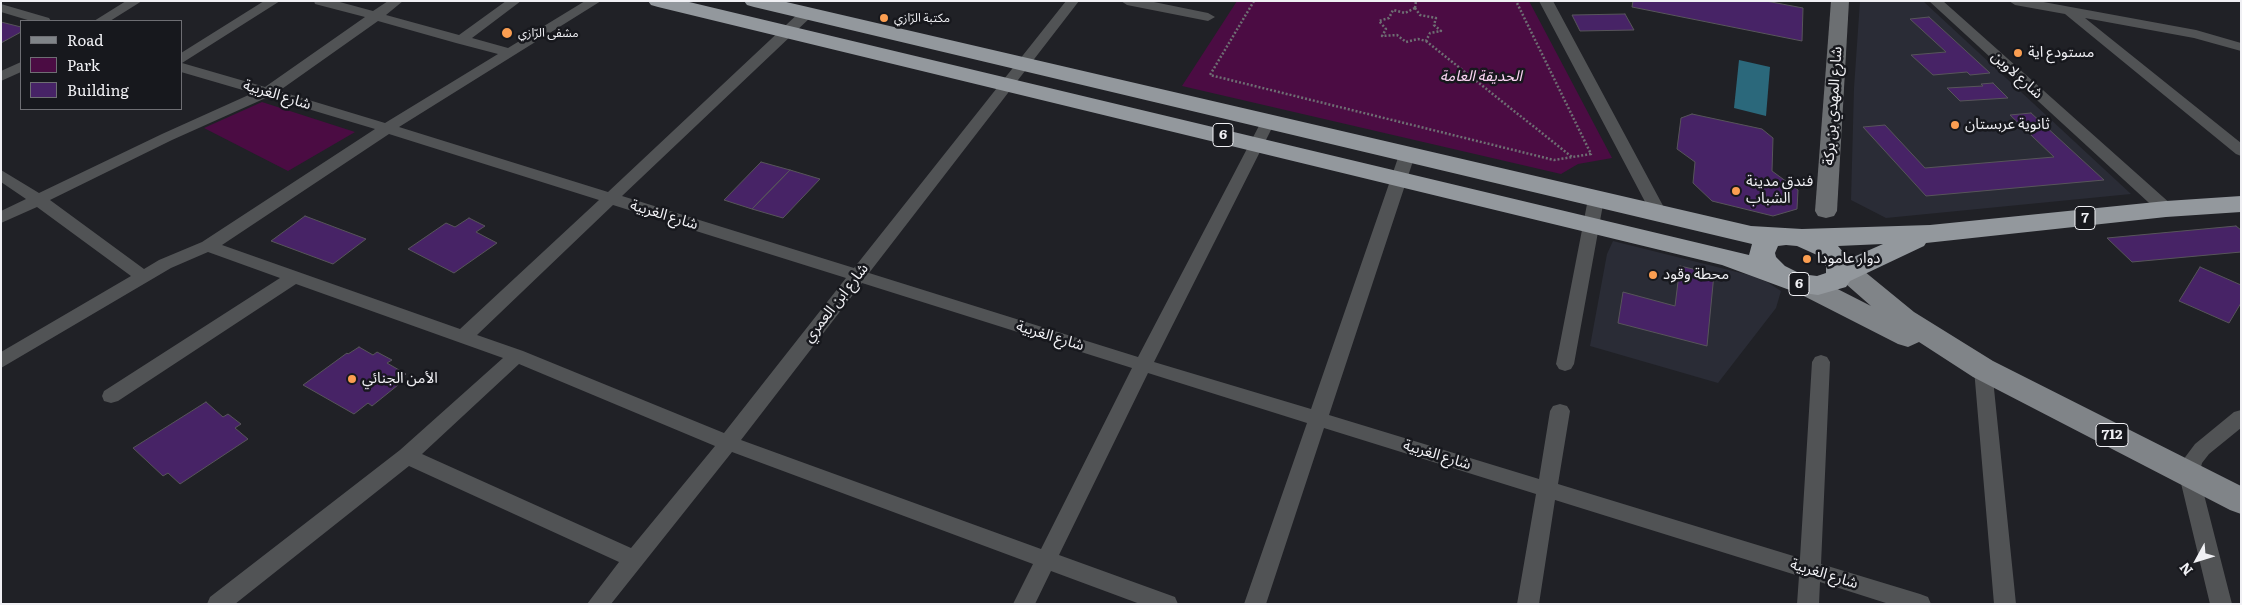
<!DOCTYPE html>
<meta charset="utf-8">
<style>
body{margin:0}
#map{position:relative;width:2242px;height:605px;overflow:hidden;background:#202126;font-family:Literata,serif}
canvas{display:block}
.frame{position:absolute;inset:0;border:2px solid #f0f0f4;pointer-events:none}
.legend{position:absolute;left:20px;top:20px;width:162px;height:90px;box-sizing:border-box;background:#17181d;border:1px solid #6e6e73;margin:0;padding:6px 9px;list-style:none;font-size:15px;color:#f0f0f4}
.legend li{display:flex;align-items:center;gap:10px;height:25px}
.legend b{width:25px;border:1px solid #6e6e73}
.north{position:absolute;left:2172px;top:535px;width:50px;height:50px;-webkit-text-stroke:4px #17181d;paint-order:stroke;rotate:231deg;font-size:14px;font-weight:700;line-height:20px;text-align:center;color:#f0f0f4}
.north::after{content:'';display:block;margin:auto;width:18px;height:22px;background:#f0f0f4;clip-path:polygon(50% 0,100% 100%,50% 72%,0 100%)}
</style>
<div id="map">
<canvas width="2242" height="605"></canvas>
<div class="frame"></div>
<ul class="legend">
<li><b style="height:6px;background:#808488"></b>Road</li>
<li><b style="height:14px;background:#4b0c43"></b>Park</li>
<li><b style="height:14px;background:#472366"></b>Building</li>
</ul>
<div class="north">N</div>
</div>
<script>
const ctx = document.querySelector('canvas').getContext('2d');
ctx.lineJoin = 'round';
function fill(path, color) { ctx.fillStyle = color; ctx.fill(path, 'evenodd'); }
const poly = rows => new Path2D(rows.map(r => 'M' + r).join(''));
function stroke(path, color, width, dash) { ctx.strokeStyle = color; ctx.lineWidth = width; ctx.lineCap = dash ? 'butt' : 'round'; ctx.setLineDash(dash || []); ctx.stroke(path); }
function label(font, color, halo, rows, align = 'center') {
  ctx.font = font + ' Literata,"Noto Sans Arabic",serif'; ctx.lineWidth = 5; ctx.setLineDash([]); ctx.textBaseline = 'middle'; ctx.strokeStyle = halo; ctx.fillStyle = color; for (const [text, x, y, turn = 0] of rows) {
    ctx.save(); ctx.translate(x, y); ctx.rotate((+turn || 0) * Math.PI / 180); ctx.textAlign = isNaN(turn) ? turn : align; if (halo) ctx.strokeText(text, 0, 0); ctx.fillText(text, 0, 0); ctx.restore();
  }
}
fill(poly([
 [1860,1,1923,1,2131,194,1886,218,1851,200,1854,88],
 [1613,241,1749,275,1767,282,1781,291,1776,308,1718,383,1590,346,1607,254]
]), '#2a2c36');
fill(poly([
 [1237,1,1529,1,1612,158,1578,164,1561,174,1182,86],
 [262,102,355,132,288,171,204,128]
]), '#4b0c43');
fill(poly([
 [1739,60,1770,67,1766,116,1734,108]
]), '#2b687b');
const building = poly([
 [1633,1,1766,1,1803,8,1802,41,1632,7,1633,1],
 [1625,14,1634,30,1580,31,1572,15,1625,14],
 [1929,17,1990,73,1970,75,1967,72,1933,75,1911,55,1946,52,1910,19,1929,17],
 [1,22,21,27,21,32,1,43,1,22],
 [1993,83,2008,98,1960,101,1947,88,1983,86,1981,84,1993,83],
 [2031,113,2104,180,1926,196,1863,127,1885,125,1925,168,2054,157,2010,115,2031,113],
 [1692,114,1762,129,1773,138,1772,171,1798,190,1797,209,1773,216,1712,201,1693,183,1695,162,1677,149,1681,118,1692,114],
 [761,162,790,170,752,209,724,200,761,162],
 [790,170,820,179,783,218,752,209,790,170],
 [305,216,366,239,333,264,271,241,305,216],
 [469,218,485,226,476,232,497,243,454,273,408,249,446,223,455,227,469,218],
 [2236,226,2241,230,2241,252,2132,262,2107,238,2236,226],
 [1680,266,1714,274,1707,346,1618,323,1623,292,1675,306,1680,266],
 [2200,267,2241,285,2241,303,2229,323,2179,301,2200,267],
 [359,347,373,355,377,352,392,360,387,363,406,374,394,383,398,385,372,406,368,403,354,414,303,385,347,353,348,354,359,347],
 [206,402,223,417,228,414,241,424,235,428,248,439,180,484,168,473,163,476,133,448,206,402]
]);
fill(building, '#472366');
stroke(building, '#57555a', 1);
stroke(poly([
 [1254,1,1210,75,1554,160,1591,154,1516,1],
 [1415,8,1416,1],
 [1415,8,1420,15,1436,18,1434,25,1441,31,1430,33,1426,41,1418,39,1406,42,1397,35,1382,36,1386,29,1379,21,1389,18,1393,10,1405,13,1415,8],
 [1426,41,1572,157]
]), '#6e6e73', 2.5, [2, 2]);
fill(poly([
 [126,1,142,1,110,21,94,21,126,1],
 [264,1,280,1,182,63,265,87,365,17,315,4,314,1,336,1,373,11,388,1,403,1,386,15,459,35,506,1,521,1,472,38,508,48,585,1,601,1,399,127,608,192,802,10,812,10,814,13,812,16,622,196,854,268,1066,1,1079,1,869,273,1138,357,1261,122,1263,119,1273,119,1275,122,1154,362,1311,409,1399,155,1402,152,1407,150,1412,152,1415,155,1329,415,1539,479,1550,411,1553,406,1560,404,1567,406,1570,411,1558,484,1800,558,1812,362,1815,357,1821,355,1827,357,1830,362,1821,564,1920,594,1928,597,1931,604,1889,604,1820,582,1819,604,1797,604,1799,576,1555,500,1539,604,1517,604,1536,494,1324,428,1266,604,1244,604,1307,423,1148,373,1059,555,1175,597,1178,604,1140,604,1051,571,1035,604,1013,604,1033,564,732,452,611,604,587,604,619,562,409,466,235,604,207,604,210,597,400,450,503,358,296,284,118,401,111,403,104,401,102,396,104,391,280,278,208,252,171,268,1,368,1,352,131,276,37,207,1,223,1,211,26,199,1,182,1,170,39,193,162,134,253,93,181,72,181,53,264,1],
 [378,21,456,43,498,54,385,123,279,91,378,21],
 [268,97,375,129,202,242,159,260,144,269,50,200,172,140,268,97],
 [389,134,599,200,460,329,222,245,389,134],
 [613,205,846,278,724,433,523,351,477,335,613,205],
 [862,283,1132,368,1041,549,741,440,862,283],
 [519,364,715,446,631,548,422,454,519,364],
 [1121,1,1149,1,1208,13,1215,17,1208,21,1127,5,1121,1],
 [1539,1,1553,1,1668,215,1666,219,1660,220,1654,219,1652,215,1539,1],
 [1929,1,1943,1,2172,205,2174,209,2172,213,2160,213,1929,1],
 [2009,1,2038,1,2196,30,2241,43,2241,51,2194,38,2085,18,2241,143,2241,156,2236,154,2065,14,2015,5,2009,1],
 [1,4,49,18,51,21,31,21,1,12,1,4],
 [21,62,21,72,1,81,1,71,21,62],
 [1596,194,1602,195,1604,199,1574,364,1571,369,1565,371,1559,369,1556,364,1588,199,1590,195,1596,194],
 [1983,362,1990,364,1992,369,2016,604,1994,604,1974,369,1976,364,1983,362],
 [2241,410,2241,428,2209,454,2202,463,2199,475,2232,604,2210,604,2179,475,2183,460,2195,444,2234,412,2241,410]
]), '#515355');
fill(poly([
 [1831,1,1849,1,1837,211,1834,216,1826,218,1818,216,1815,211,1831,1]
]), '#6c6f72');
fill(poly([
 [1839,255,1848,258,1914,312,1993,361,2241,486,2241,514,2230,510,1973,377,1919,342,1908,347,1898,344,1796,292,1792,285,1796,278,1806,276,1816,278,1871,306,1830,270,1826,264,1830,258,1839,255]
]), '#808488');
fill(poly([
 [648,1,685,1,1749,255,1752,244,754,7,747,5,744,1,782,1,1751,226,1802,229,1930,225,2166,201,2241,196,2241,212,2166,217,1926,243,1924,246,1850,281,1846,287,1818,295,1795,292,1722,265,658,7,651,5,648,1],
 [1883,244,1849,259,1838,246,1883,244],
 [1786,245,1797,246,1817,255,1826,266,1826,273,1817,276,1801,274,1785,266,1776,257,1775,253,1778,246,1786,245]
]), '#93989d');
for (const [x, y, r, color] of [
 [884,18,5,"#fb9e51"],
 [507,33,6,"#fb9e51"],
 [2018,53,5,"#fb9e51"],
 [1955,125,5,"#fb9e51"],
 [1736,191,5,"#fb9e51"],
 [1807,259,5,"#fb9e51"],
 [1653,275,5,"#fb9e51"],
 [352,379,5,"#fb9e51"]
]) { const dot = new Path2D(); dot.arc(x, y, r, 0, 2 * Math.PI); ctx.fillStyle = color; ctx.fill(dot); stroke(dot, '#17181d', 2); }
label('12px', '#f0f0f4', '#17181d', [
 ["مكتبة الرّازي",894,18],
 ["مشفى الرّازي",518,33]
], 'left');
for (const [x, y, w] of [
 [1223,135,20],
 [2085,218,20],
 [1799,284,20],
 [2112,435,32]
]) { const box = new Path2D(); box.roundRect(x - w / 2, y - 11.5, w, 23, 4); ctx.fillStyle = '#17181d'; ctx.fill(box); stroke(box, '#f0f0f4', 1); }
label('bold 14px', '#f0f0f4', null, [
 ["6",1223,135],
 ["7",2085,218],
 ["6",1799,284],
 ["712",2112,435]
]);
label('15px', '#f0f0f4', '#17181d', [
 ["مستودع اية",2028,53],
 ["ثانوية عربستان",1965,125],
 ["فندق مدينة",1746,182],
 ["الشباب",1746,199],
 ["دوار عامودا",1817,259],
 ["محطة وقود",1663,275],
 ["الأمن الجنائي",362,379]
], 'left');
label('15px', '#f0f0f4', '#17181d', [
 ["شارع لاوين",2017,75,42],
 ["شارع الغربية",277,95,17],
 ["شارع المهدي بن بركة",1833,106,-86],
 ["شارع الغربية",664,215,17],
 ["شارع ابن العمري",836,303,-52],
 ["شارع الغربية",1050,336,17],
 ["شارع الغربية",1437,455,17],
 ["شارع الغربية",1824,574,17]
]);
label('italic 15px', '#fdd6f5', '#17181d', [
 ["الحديقة العامة",1481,77]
]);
</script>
